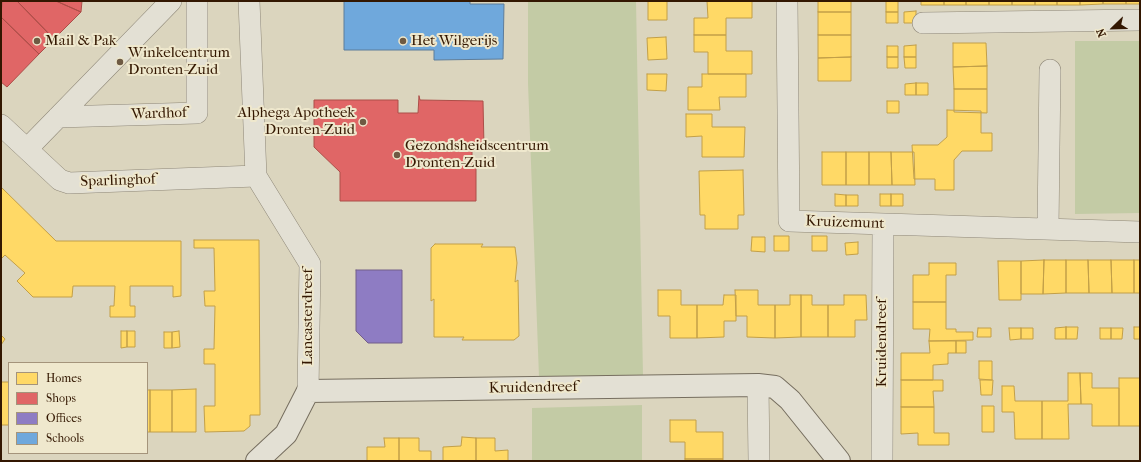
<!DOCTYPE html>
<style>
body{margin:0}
#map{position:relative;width:1141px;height:462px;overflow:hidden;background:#dbd5be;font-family:"IM FELL French Canon",serif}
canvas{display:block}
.frame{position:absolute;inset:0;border:2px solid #331701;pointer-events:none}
.legend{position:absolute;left:8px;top:362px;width:140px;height:92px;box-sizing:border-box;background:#efe8cd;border:1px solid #a4947b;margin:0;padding:5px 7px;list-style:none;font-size:12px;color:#331701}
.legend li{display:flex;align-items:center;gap:8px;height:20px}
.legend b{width:20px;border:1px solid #a4947b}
.north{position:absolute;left:1093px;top:8px;width:40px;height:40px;-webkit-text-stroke:3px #efe8cd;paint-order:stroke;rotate:247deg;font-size:11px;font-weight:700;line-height:16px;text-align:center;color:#331701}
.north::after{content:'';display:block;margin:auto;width:14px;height:18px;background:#331701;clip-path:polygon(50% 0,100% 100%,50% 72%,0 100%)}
</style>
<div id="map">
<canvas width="1141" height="462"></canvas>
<div class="frame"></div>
<ul class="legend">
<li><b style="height:11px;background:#ffd966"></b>Homes</li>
<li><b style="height:11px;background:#e06666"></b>Shops</li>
<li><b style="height:11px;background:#8e7cc3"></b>Offices</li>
<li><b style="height:11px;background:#6fa8dc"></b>Schools</li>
</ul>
<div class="north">N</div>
</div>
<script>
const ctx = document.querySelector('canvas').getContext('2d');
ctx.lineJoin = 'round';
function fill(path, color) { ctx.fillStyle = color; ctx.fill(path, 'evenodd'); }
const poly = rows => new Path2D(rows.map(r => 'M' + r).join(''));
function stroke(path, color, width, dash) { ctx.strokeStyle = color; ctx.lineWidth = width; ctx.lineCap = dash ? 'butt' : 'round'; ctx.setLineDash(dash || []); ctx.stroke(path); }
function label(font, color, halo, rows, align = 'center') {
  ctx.font = font + ' "IM FELL French Canon",serif'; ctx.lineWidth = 4; ctx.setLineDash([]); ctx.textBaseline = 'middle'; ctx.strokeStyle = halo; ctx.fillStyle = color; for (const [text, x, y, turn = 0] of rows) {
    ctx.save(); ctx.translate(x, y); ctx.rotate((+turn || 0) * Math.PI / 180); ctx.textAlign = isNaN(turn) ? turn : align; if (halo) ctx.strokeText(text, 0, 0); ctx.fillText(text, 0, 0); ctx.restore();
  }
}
fill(poly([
 [528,1,636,1,643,376,539,377,528,83],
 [1075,41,1140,41,1140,213,1075,214],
 [642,405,642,461,532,461,532,408]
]), '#c3cba5');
const homes = poly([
 [648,1,667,1,667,20,648,20,648,1],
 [707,1,752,1,752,18,726,18,726,35,694,35,694,18,708,18,707,1],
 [818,1,851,1,851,12,818,12,818,1],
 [886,1,898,1,898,12,886,12,886,1],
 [921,1,944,1,944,5,921,5,921,1],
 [944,1,966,1,966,5,944,5,944,1],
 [966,1,989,1,989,5,966,5,966,1],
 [989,1,1012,1,1012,5,989,5,989,1],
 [1012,1,1035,1,1035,5,1012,5,1012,1],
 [1035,1,1057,1,1057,5,1035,5,1035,1],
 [1057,1,1080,1,1080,5,1057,5,1057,1],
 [1080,1,1103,1,1103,4,1080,5,1080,1],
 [1103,1,1126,1,1126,4,1103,4,1103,1],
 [1126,1,1140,1,1140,4,1126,4,1126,1],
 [916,11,916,23,904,23,904,12,916,11],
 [818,12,851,12,851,35,818,35,818,12],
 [886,12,898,12,898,23,886,23,886,12],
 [694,35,726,35,726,51,752,51,752,74,708,74,708,52,694,52,694,35],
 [818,35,851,35,851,57,818,58,818,35],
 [666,37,667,59,648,60,647,38,666,37],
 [953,43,986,43,987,66,953,67,953,43],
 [916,45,916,57,904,57,904,46,916,45],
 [887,46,898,46,898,57,887,57,887,46],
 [851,57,851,81,818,81,818,58,851,57],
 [887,57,898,57,898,68,887,68,887,57],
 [904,57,916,57,916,68,905,68,904,57],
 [987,66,987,89,954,89,953,67,987,66],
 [647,74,667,74,666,91,647,90,647,74],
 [702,74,746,74,746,97,719,97,720,110,688,110,688,87,702,87,702,74],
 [916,83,916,95,905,95,905,84,916,83],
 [916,83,928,83,928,95,916,95,916,83],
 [954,89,987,89,987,113,954,112,954,89],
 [887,101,899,101,899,113,887,113,887,101],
 [947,110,981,111,981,133,992,133,992,151,962,151,954,160,954,190,935,190,935,179,914,179,912,145,938,145,947,137,947,110],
 [686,114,712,114,712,127,745,127,744,157,702,157,702,136,686,137,686,114],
 [822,152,846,152,846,185,822,185,822,152],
 [846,152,869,152,869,185,846,185,846,152],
 [869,152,891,152,892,185,869,185,869,152],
 [891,152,914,152,915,185,892,185,891,152],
 [743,170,744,215,738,215,738,229,705,229,705,215,700,215,699,171,743,170],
 [1,187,56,241,181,241,181,296,173,297,173,286,130,286,130,306,135,306,135,317,110,317,110,306,114,306,115,286,73,286,72,297,33,297,17,281,25,273,5,255,1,259,1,187],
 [835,194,846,195,846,206,835,206,835,194],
 [880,194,891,194,891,206,880,206,880,194],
 [891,194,903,194,903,206,891,206,891,194],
 [846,195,858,195,858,206,846,206,846,195],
 [774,236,789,236,789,251,774,251,774,236],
 [812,236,827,236,827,251,812,251,812,236],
 [752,237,765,237,765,252,751,251,752,237],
 [194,240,259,240,260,415,250,415,250,426,244,431,205,432,204,406,215,406,215,364,204,364,204,349,214,349,215,306,205,306,204,291,215,291,214,248,194,248,194,240],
 [858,242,858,254,846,255,845,243,858,242],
 [435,244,483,244,481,247,515,247,517,263,515,282,518,280,519,336,514,340,462,340,464,337,434,337,434,299,431,301,431,248,435,244],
 [1044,260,1066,260,1066,293,1043,294,1044,260],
 [1044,260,1043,294,1021,294,1021,261,1044,260],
 [1066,260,1088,260,1089,293,1066,293,1066,260],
 [1088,260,1111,260,1112,293,1089,293,1088,260],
 [1111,260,1134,260,1134,293,1112,293,1111,260],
 [1134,260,1140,260,1140,293,1134,293,1134,260],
 [998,261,1021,261,1021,300,999,300,998,261],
 [929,263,956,263,956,275,946,275,946,302,913,302,913,275,929,275,929,263],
 [658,290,681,290,681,305,697,305,697,338,670,338,670,316,658,316,658,290],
 [735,290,758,290,758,305,775,305,775,338,747,337,747,316,736,316,735,290],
 [724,295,736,295,736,321,724,321,724,337,697,338,697,305,723,305,724,295],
 [790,295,801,295,801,337,775,338,775,305,790,305,790,295],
 [801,295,812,295,812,305,828,305,828,337,801,337,801,295],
 [844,295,866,295,867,320,855,320,855,337,828,337,828,305,844,305,844,295],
 [913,302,946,302,946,329,956,329,956,332,973,332,973,340,929,341,930,329,913,329,913,302],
 [1066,327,1078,327,1077,339,1066,339,1066,327],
 [1066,327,1066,339,1055,339,1055,328,1066,327],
 [1134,327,1140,327,1140,339,1134,339,1134,327],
 [978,328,991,328,991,337,977,337,978,328],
 [1009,328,1021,328,1021,339,1010,340,1009,328],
 [1021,328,1033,328,1033,339,1021,339,1021,328],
 [1100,328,1111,328,1111,339,1100,339,1100,328],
 [1111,328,1123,328,1122,339,1111,339,1111,328],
 [121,331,127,331,127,347,121,348,121,331],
 [127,331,135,331,135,347,127,347,127,331],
 [179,331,180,347,172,348,172,332,179,331],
 [164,332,172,332,172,348,164,348,164,332],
 [1,335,5,339,1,345,1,335],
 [929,341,956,341,956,353,948,353,948,364,933,365,933,380,901,380,901,353,930,353,929,341],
 [956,341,966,341,966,353,956,353,956,341],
 [979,361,992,361,992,380,979,379,979,361],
 [1068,373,1080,373,1081,404,1068,404,1069,439,1042,439,1042,401,1068,401,1068,373],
 [1080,373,1092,373,1092,388,1119,388,1119,426,1092,426,1092,404,1081,404,1080,373],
 [1119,378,1140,378,1140,426,1119,426,1119,378],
 [901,380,943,380,943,391,933,391,934,407,901,407,901,380],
 [980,380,993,380,992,395,981,395,980,380],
 [1,382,9,382,9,425,1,425,1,382],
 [1002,386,1014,386,1015,401,1042,401,1042,439,1015,439,1014,412,1002,412,1002,386],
 [196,389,196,432,172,432,172,390,196,389],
 [147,390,150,390,150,432,147,432,147,390],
 [150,390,172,390,172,432,150,432,150,390],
 [982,406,994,406,994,432,982,432,982,406],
 [901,407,934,407,934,433,949,433,949,445,918,445,918,433,901,434,901,407],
 [670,420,696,420,696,432,723,432,723,459,685,459,685,442,670,442,670,420],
 [462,437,476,438,476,461,443,461,443,447,461,446,462,437],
 [384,438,399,438,399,461,367,461,367,447,385,447,384,438],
 [399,438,419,438,419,451,431,451,431,461,399,461,399,438],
 [476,438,495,438,495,451,508,450,508,461,476,461,476,438],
 [685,459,723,459,723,461,685,461,685,459]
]);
fill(homes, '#ffd966');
stroke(homes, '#c29f48', 1);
const shops = poly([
 [2,1,17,1,54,39,39,54,1,17,2,1],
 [17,1,56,1,81,12,54,39,17,1],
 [56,1,82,1,81,12,56,1],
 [1,17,39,54,7,87,1,82,1,17],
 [419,96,420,100,483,101,484,147,472,147,472,163,476,163,476,201,340,201,340,172,314,147,314,100,398,100,398,113,418,113,419,96]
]);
fill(shops, '#e06666');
stroke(shops, '#ac4e48', 1);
const offices = poly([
 [356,270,402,270,402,343,368,343,356,331,356,270]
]);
fill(offices, '#8e7cc3');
stroke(offices, '#735e89', 1);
const schools = poly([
 [344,1,470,1,470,4,504,4,503,59,434,60,434,50,344,50,344,1]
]);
fill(schools, '#6fa8dc');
stroke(schools, '#5d7c9a', 1);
const street = poly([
 [249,1,256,176,310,264,308,391],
 [787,1,789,221,1140,232],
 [923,23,1140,20],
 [58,117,197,113,197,1],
 [1,125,60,180,69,183,256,176],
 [27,149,171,1],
 [1048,228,1050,70],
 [758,385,759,461],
 [882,461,883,225]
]);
const secondary = poly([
 [257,461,286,434,308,391,758,385,775,387,790,400,839,461]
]);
stroke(street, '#8e8778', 22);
stroke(secondary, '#766e5f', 24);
stroke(street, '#e3e0d4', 21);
stroke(secondary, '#e3e0d4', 22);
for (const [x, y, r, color] of [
 [37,41,4,"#6e5a43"],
 [403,41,4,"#6e5a43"],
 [120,62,4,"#6e5a43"],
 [363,122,4,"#6e5a43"],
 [397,155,4,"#6e5a43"]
]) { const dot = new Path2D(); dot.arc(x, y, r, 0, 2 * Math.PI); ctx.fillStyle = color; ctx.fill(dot); stroke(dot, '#efe8cd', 1.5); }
label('15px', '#331701', '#efe8cd', [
 ["Mail & Pak",45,41],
 ["Het Wilgerijs",411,41],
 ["Winkelcentrum",128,53],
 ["Dronten-Zuid",128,70],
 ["Alphega Apotheek",355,113,"right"],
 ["Dronten-Zuid",355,130,"right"],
 ["Gezondsheidscentrum",405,146],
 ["Dronten-Zuid",405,163]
], 'left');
label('15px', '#331701', '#efe8cd', [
 ["Wardhof",159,114,-2],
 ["Sparlinghof",118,181,-2],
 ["Kruizemunt",845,223,2],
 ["Lancasterdreef",308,317,-90],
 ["Kruidendreef",882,343,-90],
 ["Kruidendreef",533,388,-1]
]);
</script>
